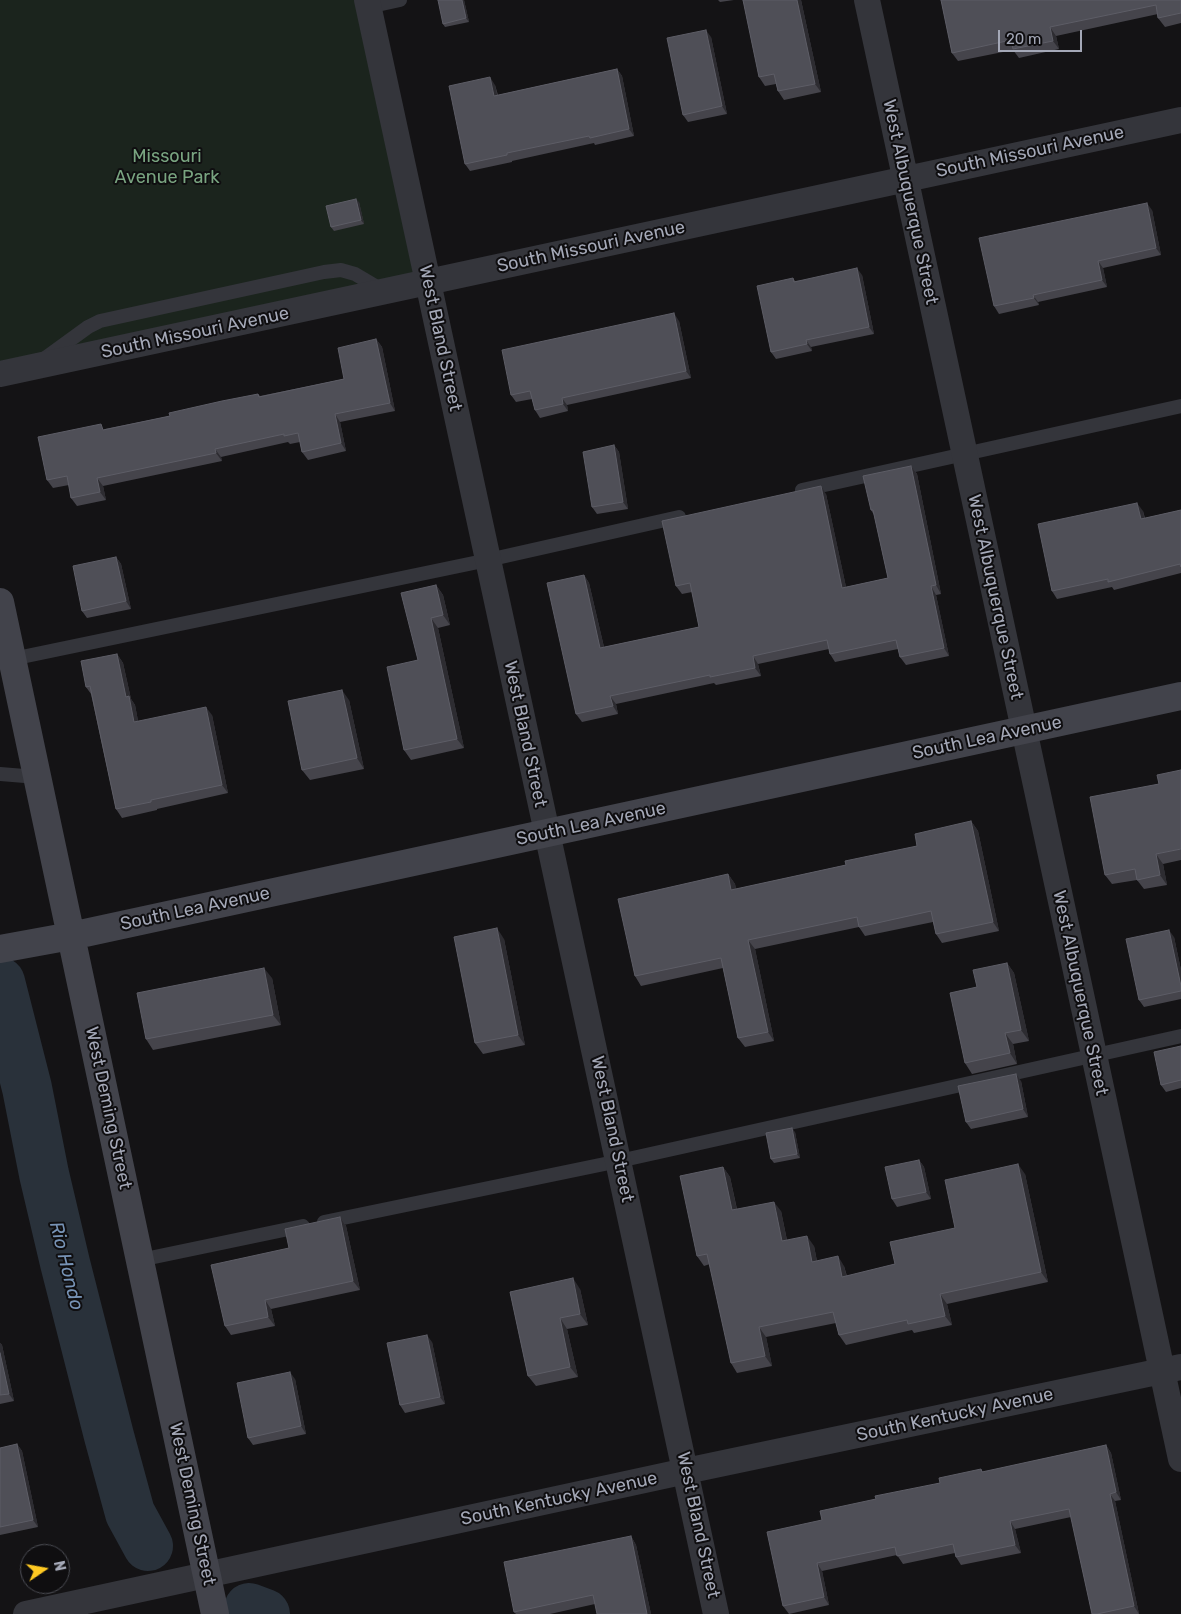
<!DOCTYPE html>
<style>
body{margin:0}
#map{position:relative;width:1181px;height:1614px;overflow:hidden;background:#141315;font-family:Rubik,sans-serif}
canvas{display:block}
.north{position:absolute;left:20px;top:1544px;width:50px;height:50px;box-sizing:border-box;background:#0f0e10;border:1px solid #4b4c53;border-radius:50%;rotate:78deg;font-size:14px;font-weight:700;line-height:20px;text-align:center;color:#a4a8b7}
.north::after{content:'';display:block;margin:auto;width:18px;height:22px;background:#ffc922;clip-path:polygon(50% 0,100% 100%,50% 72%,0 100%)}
.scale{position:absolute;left:998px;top:30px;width:84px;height:22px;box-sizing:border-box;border:2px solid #a4a8b7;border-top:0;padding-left:6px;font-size:15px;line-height:18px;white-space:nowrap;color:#a4a8b7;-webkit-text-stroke:4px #0f0e10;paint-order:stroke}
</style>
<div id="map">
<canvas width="1181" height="1614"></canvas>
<div class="north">N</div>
<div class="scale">20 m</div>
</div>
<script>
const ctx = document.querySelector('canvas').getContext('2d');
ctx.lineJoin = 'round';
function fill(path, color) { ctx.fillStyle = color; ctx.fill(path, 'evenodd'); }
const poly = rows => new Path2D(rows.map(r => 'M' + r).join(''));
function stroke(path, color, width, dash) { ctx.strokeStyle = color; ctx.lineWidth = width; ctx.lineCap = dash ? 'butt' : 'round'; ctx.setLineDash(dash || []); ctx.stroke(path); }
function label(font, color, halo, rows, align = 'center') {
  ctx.font = font + ' Rubik,sans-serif'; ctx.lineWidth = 4; ctx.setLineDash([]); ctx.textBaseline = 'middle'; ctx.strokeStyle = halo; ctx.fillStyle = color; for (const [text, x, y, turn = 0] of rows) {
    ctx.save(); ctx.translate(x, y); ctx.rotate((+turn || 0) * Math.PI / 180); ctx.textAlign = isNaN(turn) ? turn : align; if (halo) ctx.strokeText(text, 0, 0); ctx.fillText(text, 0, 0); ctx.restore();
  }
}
fill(poly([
 [0,0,367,0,428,283,0,374]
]), '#1b241d');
stroke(poly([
 [0,982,27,1088,44,1174,65,1263,109,1436,130,1513,148,1546],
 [249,1608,265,1614]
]), '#29313a', 50);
stroke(poly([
 [368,7,400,0],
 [44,359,88,327,100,321,324,272,341,270,355,274,382,290],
 [802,490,1181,406],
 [12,659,488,560,679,517],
 [0,774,37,777],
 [324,1222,619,1161,1181,1036],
 [140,1260,303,1226]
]), '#34353b', 14);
stroke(poly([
 [367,0,716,1614],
 [867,0,1181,1459],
 [0,374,1181,120],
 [26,1614,686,1471,1181,1367]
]), '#34353b', 26);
stroke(poly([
 [0,602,215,1614],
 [0,949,71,936,1181,696]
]), '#42434b', 28);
fill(poly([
 [464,0,469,22,445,27,443,24],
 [718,0,734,0,720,2],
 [743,0,801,0,821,92,784,100,778,91,776,84,765,86,759,77],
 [941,0,1181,0,1181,23,1165,27,1158,18,1158,14,1056,36,1059,49,1019,58,1013,50,958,61,952,53],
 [711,37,727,114,688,122,683,115],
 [617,69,622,76,634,136,595,145,594,143,512,161,512,162,470,171,465,164,495,85,498,95],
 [359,202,364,224,334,231,331,227],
 [1152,210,1161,255,1103,268,1107,287,1038,302,1039,305,999,314,994,306],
 [862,275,874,334,811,347,812,351,776,359,771,352,793,278,795,281],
 [679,321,691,378,567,405,568,411,540,418,535,410,532,399,516,402,511,395],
 [376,339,382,347,395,411,340,422,346,451,308,460,302,452,300,442,290,444,288,442,221,457,222,461,103,486,106,500,77,506,71,498,69,485,53,488,47,480,105,429,170,416,258,394,260,396,344,379],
 [614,445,619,452,628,509,597,514,592,507],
 [911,466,917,474,941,594,936,595,949,656,906,665,900,657,898,649,835,662,830,654,829,649,758,664,761,676,716,685,714,683,616,704,618,714,582,722,576,714,584,575,589,583,604,647,699,627,692,592,682,594,676,586,826,494,846,587,888,578,874,515,871,510],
 [1181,510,1181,573,1114,590,1112,587,1057,599,1052,591,1143,511,1145,518],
 [116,557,121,564,131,609,87,618,82,611],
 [436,585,443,595,450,625,438,628,464,748,411,760,404,750,418,660],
 [117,654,123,663,131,699,135,705,138,721,212,715,228,793,157,809,157,810,122,818,116,809,91,694,86,687],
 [349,700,364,769,310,780,302,770],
 [1181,770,1181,860,1163,864,1167,885,1144,889,1137,880,1112,884,1105,875,1159,784],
 [971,821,978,831,999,931,942,943,936,934,933,922,865,936,859,927,755,949,774,1041,745,1047,738,1038,723,968,641,986,635,976,728,874,735,884,736,889,846,865,917,846],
 [1174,937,1181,970,1181,999,1144,1007,1139,1000],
 [504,939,525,1045,483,1054,475,1043],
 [1007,963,1014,973,1029,1041,1013,1044,1017,1064,972,1074,965,1063,977,987],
 [272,978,281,1025,153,1050,146,1039],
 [1181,1046,1181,1088,1166,1092,1161,1085],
 [1021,1081,1028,1117,971,1129,966,1122],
 [795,1132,800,1158,774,1163,771,1159],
 [919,1160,924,1167,931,1199,897,1207,892,1199],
 [723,1167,730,1177,737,1209,781,1211,787,1240,814,1246,817,1261,844,1266,847,1276,895,1264,955,1228,1025,1174,1048,1282,947,1304,952,1325,914,1333,912,1330,846,1345,839,1335,836,1323,766,1337,772,1366,737,1373,731,1363,710,1264,704,1266,697,1256],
 [340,1217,346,1226,360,1290,271,1309,275,1326,231,1335,225,1326,289,1248],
 [580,1289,588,1325,567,1329,578,1377,536,1386,528,1376,510,1292],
 [432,1342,445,1404,405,1413,400,1405],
 [0,1343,2,1345,14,1401,0,1404],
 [295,1379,306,1434,253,1445,248,1438],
 [17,1444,22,1451,38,1527,0,1535,0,1448],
 [1106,1445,1111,1453,1121,1500,1115,1501,1139,1614,1092,1614,1071,1517,1015,1529,1021,1553,961,1565,956,1557,955,1553,903,1564,897,1555,822,1571,829,1605,789,1614,783,1606,822,1520,876,1499,940,1483,981,1469,983,1472],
 [631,1536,636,1545,651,1614,597,1614,595,1604,550,1614,516,1614,514,1612]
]), '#45444b');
fill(poly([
 [462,0,464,0,469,22,466,18],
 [797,0,801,0,821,92,815,84],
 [1050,27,1056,36,1059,49,1053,41],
 [706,30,711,37,727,114,722,106],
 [617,69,622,76,634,136,629,129],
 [490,77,495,85,499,103,494,96],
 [356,199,359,202,364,224,361,220],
 [1147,203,1152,210,1161,255,1156,248],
 [1098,261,1103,268,1107,287,1102,280],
 [857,268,862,275,874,334,869,327],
 [1033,295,1038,302,1039,305,1034,298],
 [674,313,679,321,691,378,686,371],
 [376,339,382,347,395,411,390,403],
 [806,340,811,347,812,351,807,344],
 [562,398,567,405,568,411,563,404],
 [335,414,340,422,346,451,341,443],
 [614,445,619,452,628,509,623,502],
 [215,449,221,457,222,461,216,453],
 [911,466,917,474,941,594,936,585],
 [97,478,103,486,106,500,100,492],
 [821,486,826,494,848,596,842,588],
 [1137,503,1143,511,1146,527,1141,519],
 [116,557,121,564,131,609,126,601],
 [584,575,589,583,606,656,600,648],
 [436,585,443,595,450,625,443,615],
 [931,586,936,595,949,656,944,648],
 [431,618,438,628,464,748,457,739],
 [117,654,123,663,131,699,135,705,140,731,134,722,126,697],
 [753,656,758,664,761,676,755,668],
 [342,690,349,700,364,769,357,758],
 [610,696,616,704,618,714,613,706],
 [206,707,212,715,228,793,222,785],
 [971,821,978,831,999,931,993,922],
 [1156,854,1163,864,1167,885,1160,875],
 [728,874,735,884,738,899,731,890],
 [497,928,504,939,525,1045,518,1035],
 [1169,930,1174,937,1181,970,1181,986],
 [748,940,755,949,774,1041,768,1032],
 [1007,963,1014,973,1029,1041,1021,1030],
 [264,968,272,978,281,1025,273,1015],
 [1005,1033,1013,1044,1017,1064,1010,1053],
 [1016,1074,1021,1081,1028,1117,1023,1109],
 [792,1128,795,1132,800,1158,797,1154],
 [919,1160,924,1167,931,1199,926,1192],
 [1018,1164,1025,1174,1048,1282,1041,1272],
 [723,1167,730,1177,739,1220,732,1210],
 [774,1202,781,1211,789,1251,782,1241],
 [340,1217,346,1226,360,1290,353,1281],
 [807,1236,814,1246,819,1272,812,1262],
 [838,1256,844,1266,849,1286,842,1277],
 [573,1278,580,1289,588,1325,580,1314],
 [940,1294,947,1304,952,1325,945,1316],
 [265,1300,271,1309,275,1326,268,1317],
 [560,1318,567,1329,578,1377,570,1367],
 [759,1327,766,1337,772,1366,765,1356],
 [427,1335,432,1342,445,1404,440,1397],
 [0,1343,2,1345,14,1401,9,1394,0,1353],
 [290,1372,295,1379,306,1434,301,1426],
 [17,1444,22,1451,38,1527,33,1520],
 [1106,1445,1111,1453,1121,1500,1116,1492],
 [1110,1494,1115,1501,1139,1614,1134,1606],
 [1010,1521,1015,1529,1021,1553,1015,1545],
 [631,1536,636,1545,651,1614,647,1614],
 [817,1563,822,1571,829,1605,824,1597]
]), '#2d2c31');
const building = poly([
 [438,0,462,0,466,18,443,24,438,0],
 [743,0,797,0,815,84,778,91,774,74,759,77,743,0],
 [941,0,1181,0,1181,13,1158,18,1156,5,1050,27,1053,41,1013,49,1011,40,952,53,941,0],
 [706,30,722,106,683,115,667,38,706,30],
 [617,69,629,129,590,138,589,136,507,153,507,155,465,164,449,86,490,77,494,96,617,69],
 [356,199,361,220,331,227,326,206,356,199],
 [1147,203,1156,248,1098,261,1102,280,1033,295,1034,298,994,306,979,238,1147,203],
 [857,268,869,327,806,340,807,344,771,352,757,286,793,278,794,282,857,268],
 [674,313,686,371,562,398,563,404,535,410,530,391,511,395,502,350,674,313],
 [376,339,390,403,335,414,341,443,302,452,298,433,284,436,284,434,215,449,216,453,97,478,100,492,71,498,67,476,47,480,38,437,101,424,103,430,170,416,169,413,222,401,258,394,259,397,344,379,338,348,376,339],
 [614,445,623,502,592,507,583,452,614,445],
 [911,466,936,585,931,586,944,648,900,657,896,640,830,654,827,640,753,656,755,668,710,677,710,675,610,696,613,706,576,714,547,583,584,575,600,648,699,627,690,583,676,586,662,521,821,486,842,588,888,578,873,510,871,510,863,476,911,466],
 [1137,503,1141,519,1181,510,1181,567,1180,564,1108,582,1108,579,1052,591,1038,524,1137,503],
 [116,557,126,601,82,611,73,566,116,557],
 [436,585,443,615,431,618,457,739,404,750,387,667,418,660,401,593,436,585],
 [117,654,126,697,129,696,134,722,206,707,222,785,151,800,151,802,116,809,90,686,86,687,81,661,117,654],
 [342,690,357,758,302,770,288,701,342,690],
 [1181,770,1181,849,1156,854,1160,875,1137,880,1135,869,1105,875,1090,797,1159,784,1157,775,1181,770],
 [971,821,993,922,936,934,931,911,859,927,857,917,748,940,768,1032,738,1038,721,958,635,976,618,899,728,874,731,890,846,865,845,861,917,846,915,834,971,821],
 [497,928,518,1035,475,1043,454,937,497,928],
 [1169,930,1181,986,1181,991,1139,1000,1126,939,1169,930],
 [1007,963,1021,1030,1005,1033,1010,1053,965,1063,950,993,977,987,973,970,1007,963],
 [264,968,273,1015,146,1039,137,993,264,968],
 [1181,1046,1181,1080,1161,1085,1154,1052,1181,1046],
 [1016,1074,1023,1109,966,1122,958,1086,1016,1074],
 [792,1128,797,1154,771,1159,766,1133,792,1128],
 [919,1160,926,1192,892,1199,885,1167,919,1160],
 [1018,1164,1041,1272,940,1294,945,1316,908,1324,907,1320,839,1335,833,1312,759,1327,765,1356,731,1363,707,1254,697,1256,680,1176,723,1167,732,1210,774,1202,782,1241,807,1236,812,1262,838,1256,842,1277,895,1264,890,1242,955,1228,945,1180,1018,1164],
 [340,1217,353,1281,265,1300,268,1317,225,1326,211,1265,289,1248,285,1229,340,1217],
 [573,1278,580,1314,560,1318,570,1367,528,1376,510,1292,573,1278],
 [427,1335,440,1397,400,1405,387,1343,427,1335],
 [0,1353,9,1394,0,1395,0,1353],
 [290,1372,301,1426,248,1438,237,1383,290,1372],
 [17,1444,33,1520,0,1527,0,1448,17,1444],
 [1106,1445,1116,1492,1110,1494,1134,1606,1097,1614,1092,1614,1069,1509,1010,1521,1015,1545,956,1557,953,1544,897,1556,895,1547,817,1563,824,1597,783,1606,767,1532,822,1520,820,1511,876,1499,875,1496,940,1483,939,1478,981,1469,982,1472,1106,1445],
 [631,1536,647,1614,597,1614,593,1595,514,1612,504,1562,631,1536]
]);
fill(building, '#4f4f57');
stroke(building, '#5d5d66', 1);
label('18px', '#a4a8b7', '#0f0e10', [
 ["South Missouri Avenue",1030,152,-12],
 ["West Albuquerque Street",910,202,78],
 ["South Missouri Avenue",591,247,-12],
 ["South Missouri Avenue",195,333,-12],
 ["West Bland Street",440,338,78],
 ["West Albuquerque Street",995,597,78],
 ["West Bland Street",525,734,78],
 ["South Lea Avenue",987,738,-12],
 ["South Lea Avenue",591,824,-12],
 ["South Lea Avenue",195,909,-12],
 ["West Albuquerque Street",1080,993,78],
 ["West Deming Street",108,1108,78],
 ["West Bland Street",612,1129,78],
 ["South Kentucky Avenue",955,1415,-12],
 ["South Kentucky Avenue",559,1499,-12],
 ["West Deming Street",192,1504,78],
 ["West Bland Street",698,1525,78]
]);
label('18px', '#79a480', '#0f0e10', [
 ["Missouri",167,157],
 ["Avenue Park",167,178]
]);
label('italic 19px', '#7793b6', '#0f0e10', [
 ["Rio Hondo",66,1266,76]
]);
</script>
